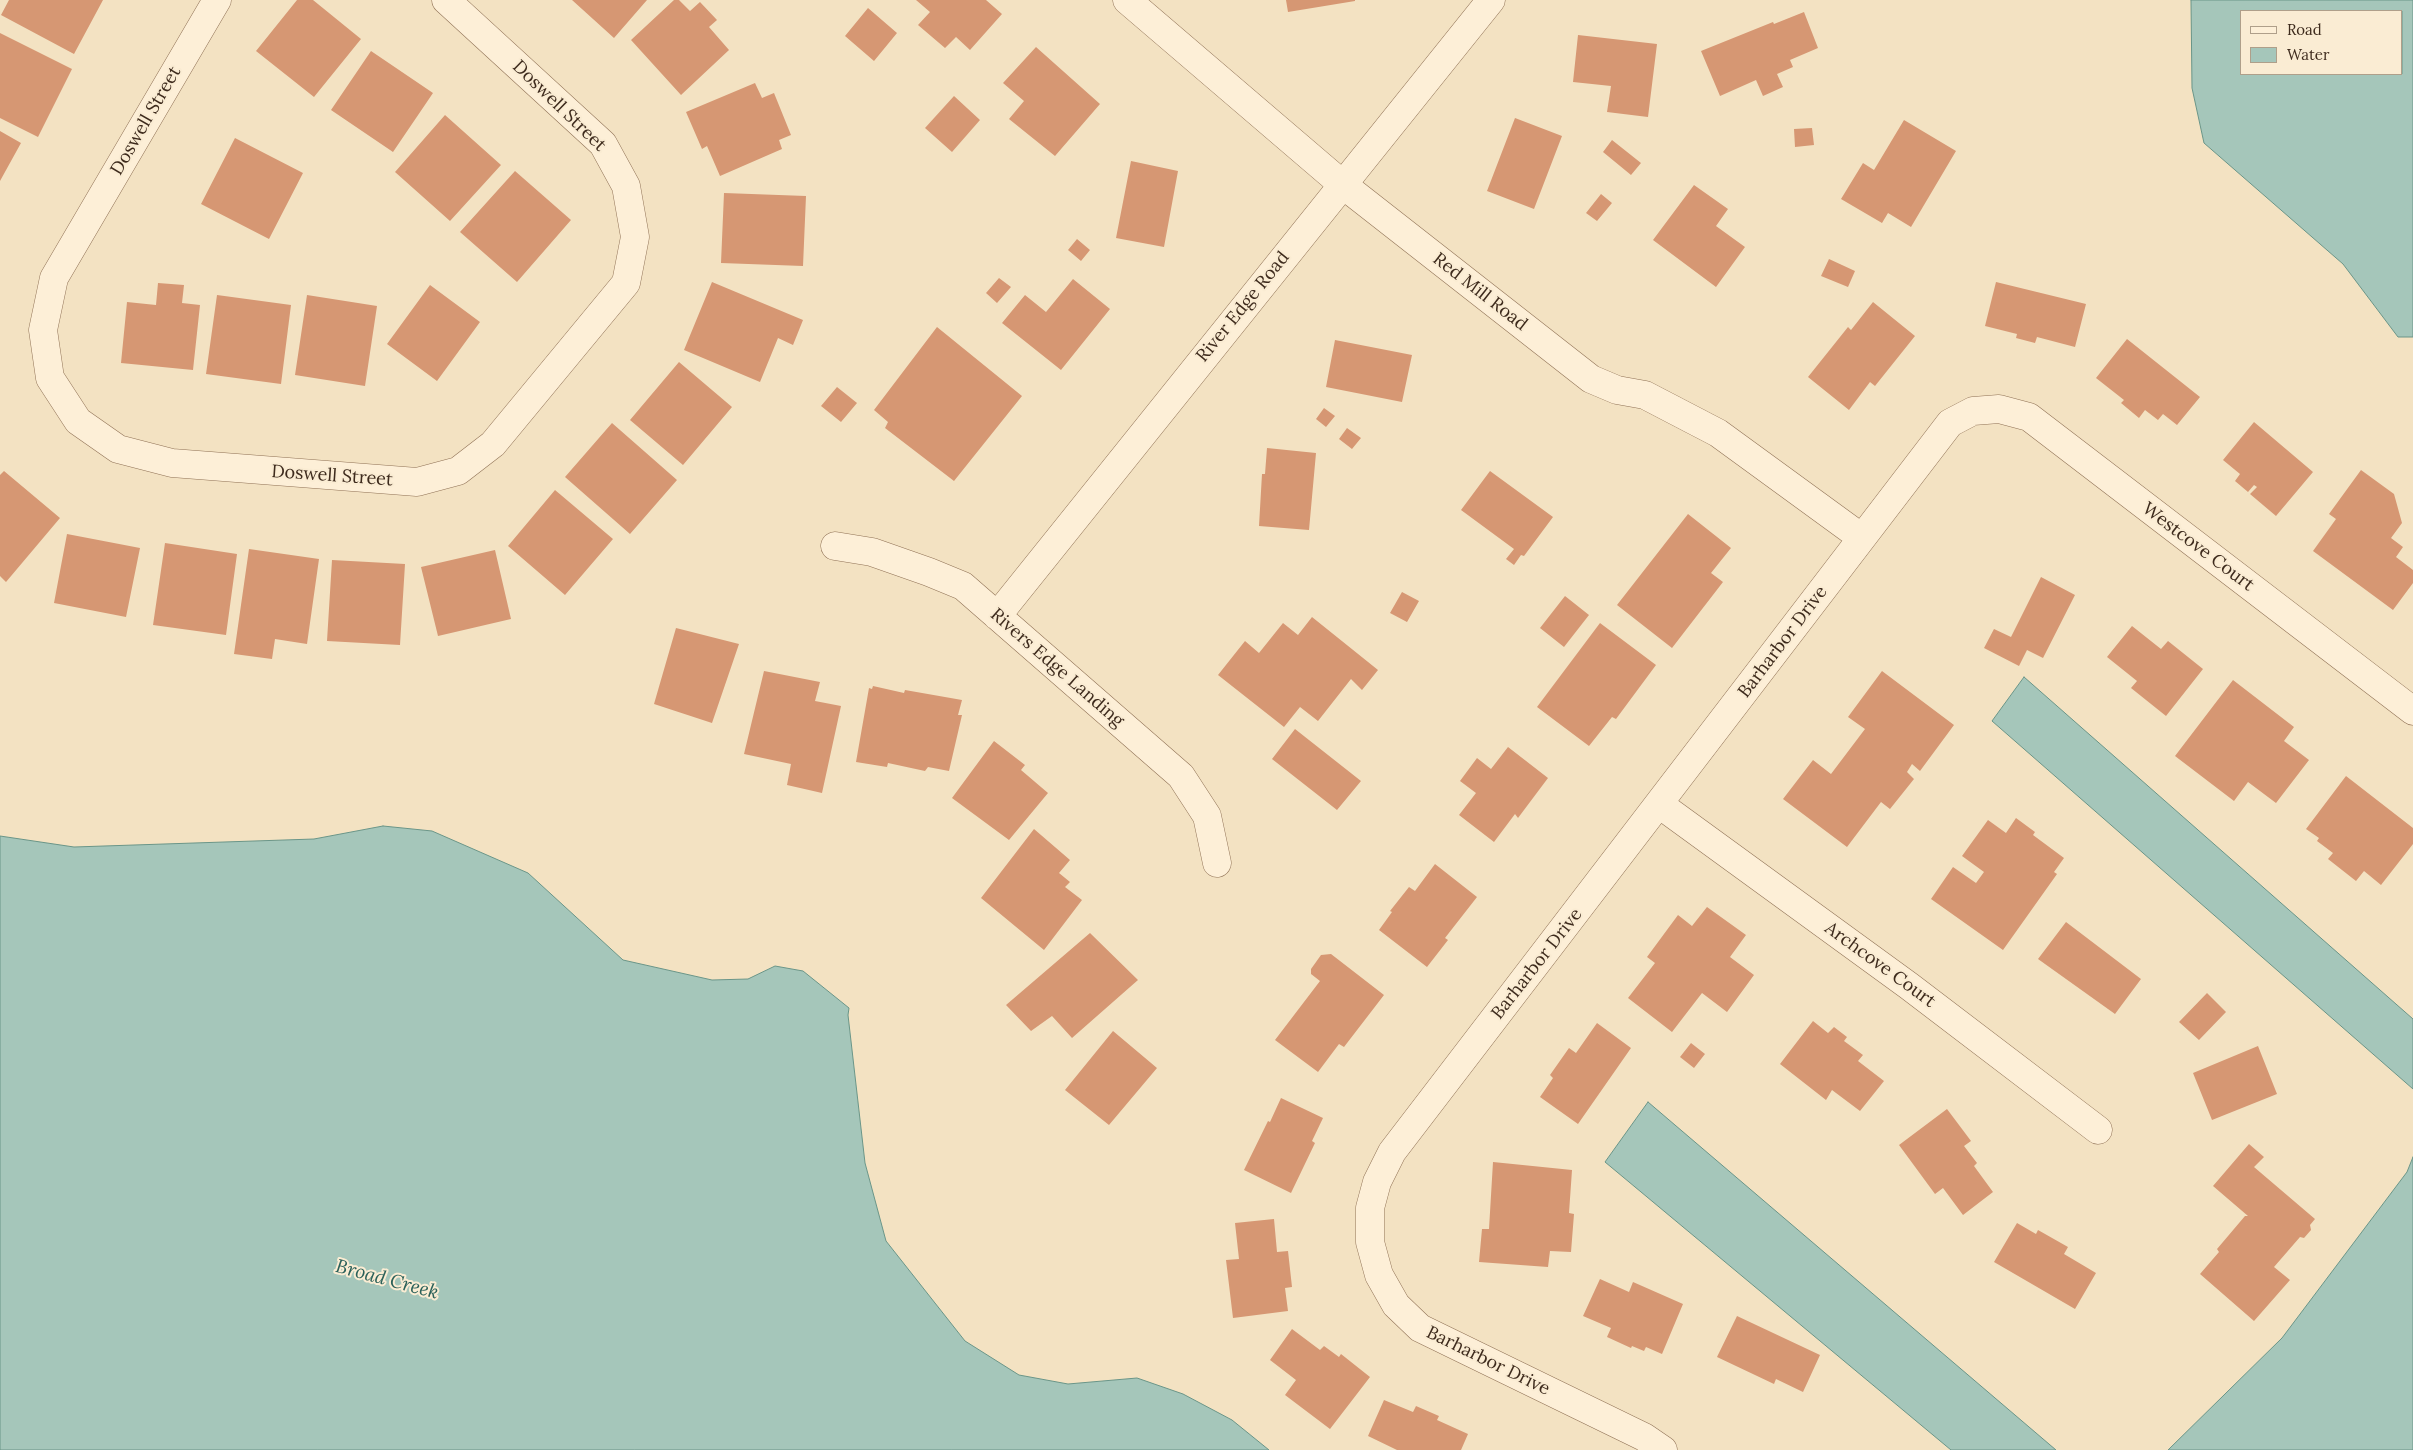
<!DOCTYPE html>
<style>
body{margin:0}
#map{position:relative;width:2413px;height:1450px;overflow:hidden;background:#f3e2c2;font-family:Lora,serif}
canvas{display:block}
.legend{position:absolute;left:2240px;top:10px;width:162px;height:65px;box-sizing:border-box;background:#faecd3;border:1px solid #af9f8a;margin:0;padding:6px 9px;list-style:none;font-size:15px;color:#3e2b1d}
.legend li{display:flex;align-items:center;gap:10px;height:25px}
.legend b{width:25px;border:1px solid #af9f8a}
</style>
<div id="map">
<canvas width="2413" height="1450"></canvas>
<ul class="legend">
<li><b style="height:6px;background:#fdefd7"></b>Road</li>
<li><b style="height:14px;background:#a5c6ba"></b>Water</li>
</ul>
</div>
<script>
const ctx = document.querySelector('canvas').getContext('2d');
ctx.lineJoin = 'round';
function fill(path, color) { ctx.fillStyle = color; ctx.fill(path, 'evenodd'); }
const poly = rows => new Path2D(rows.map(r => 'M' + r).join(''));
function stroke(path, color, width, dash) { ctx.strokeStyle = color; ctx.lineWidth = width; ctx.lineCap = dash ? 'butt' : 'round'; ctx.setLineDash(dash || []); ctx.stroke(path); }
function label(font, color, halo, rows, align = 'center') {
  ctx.font = font + ' Lora,serif'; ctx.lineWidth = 4; ctx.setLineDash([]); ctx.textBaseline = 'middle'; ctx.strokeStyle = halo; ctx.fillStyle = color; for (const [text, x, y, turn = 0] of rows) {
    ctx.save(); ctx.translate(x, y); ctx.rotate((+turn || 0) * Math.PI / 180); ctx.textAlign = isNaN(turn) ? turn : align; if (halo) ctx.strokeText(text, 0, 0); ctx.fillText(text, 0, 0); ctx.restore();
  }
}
const water = poly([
 [2191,0,2413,0,2413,337,2398,337,2343,264,2204,143,2192,88,2191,0],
 [2242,11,2402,11,2402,74,2242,74,2242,11],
 [2024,677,2413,1019,2413,1089,1992,721,2024,677],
 [383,826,432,831,528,873,623,960,712,980,748,979,775,966,803,971,849,1008,848,1015,865,1163,886,1241,965,1341,1019,1375,1068,1384,1137,1378,1183,1394,1232,1420,1269,1450,0,1450,0,836,74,847,314,839,383,826],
 [1648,1102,2056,1450,1951,1450,1605,1162,1648,1102],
 [2413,1157,2413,1450,2168,1450,2282,1338,2407,1172,2413,1157]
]);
fill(water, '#a5c6ba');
stroke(water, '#6a9588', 1);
fill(poly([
 [9,0,103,0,74,54,1,15],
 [297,0,313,0,361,39,314,97,256,51],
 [572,0,647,0,614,38],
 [674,0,679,0,690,11,700,2,717,20,709,27,729,50,681,95,631,40],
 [916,0,986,0,1002,14,970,50,956,37,945,48,918,25,930,12],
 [1286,0,1355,0,1355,1,1288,12],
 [868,8,897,33,874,61,845,36],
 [1804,12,1818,48,1790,60,1793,67,1777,74,1783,87,1763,96,1756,80,1720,96,1701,51,1773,22,1774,24],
 [0,33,72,69,38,137,0,118],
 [1578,35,1657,44,1648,117,1607,112,1611,86,1573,82],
 [1036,47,1100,104,1055,156,1009,119,1024,101,1003,83],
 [371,51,433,93,393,152,331,110],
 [755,83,762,98,774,93,791,135,779,140,782,149,720,176,707,146,702,149,686,112],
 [954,96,980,120,952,152,925,128],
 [445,115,501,165,450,221,395,172],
 [1515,118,1562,136,1534,209,1487,191],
 [1904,120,1956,151,1911,227,1888,213,1882,223,1841,199,1863,163,1874,170],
 [1812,128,1814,145,1795,147,1794,129],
 [0,131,21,143,0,181],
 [235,138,303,173,269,239,201,204],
 [1612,140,1641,163,1631,175,1603,152],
 [1131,161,1178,171,1164,247,1116,238],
 [515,171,571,220,517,282,460,232],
 [1694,185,1728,209,1716,226,1745,247,1716,287,1653,240],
 [724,193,806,196,803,266,721,263],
 [1601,194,1612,203,1597,221,1586,213],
 [1077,239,1090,250,1081,261,1068,250],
 [1829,259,1855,271,1848,287,1821,276],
 [999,278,1011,287,997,303,986,293],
 [1073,279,1110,309,1061,370,1002,323,1025,295,1046,312],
 [712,282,803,320,793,345,778,338,760,382,684,350],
 [1996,282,2086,304,2075,347,2037,337,2035,343,2016,338,2017,334,1985,326],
 [158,283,184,285,182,303,200,305,193,370,121,363,127,302,156,305],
 [430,285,480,322,437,381,387,344],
 [217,295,291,305,281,384,206,374],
 [307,295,377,306,365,386,295,375],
 [1873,302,1915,336,1875,386,1870,382,1849,410,1808,377,1848,327,1851,330],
 [937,327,1022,396,954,481,885,428,888,422,874,410],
 [2127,339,2200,397,2177,425,2163,414,2158,420,2145,410,2139,418,2121,403,2124,400,2096,378],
 [1335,340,1412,355,1402,402,1326,387],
 [679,362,732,407,683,465,630,420],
 [837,387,857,403,841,422,821,406],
 [1324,408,1335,416,1326,427,1316,419],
 [2254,422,2313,472,2276,516,2250,494,2257,487,2254,485,2248,492,2235,481,2240,474,2223,460],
 [612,423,677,480,630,534,565,477],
 [1347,428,1361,438,1352,449,1339,439],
 [1267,448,1316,453,1309,530,1259,526,1262,474,1265,474],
 [2361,470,2394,494,2402,523,2391,538,2403,547,2396,557,2413,570,2413,583,2393,610,2313,551,2336,519,2329,514],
 [4,471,60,518,6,582,0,576,0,475],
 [1490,471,1553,517,1524,556,1521,555,1514,565,1506,559,1514,549,1461,510],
 [555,490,613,539,565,595,508,546],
 [1688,514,1731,548,1711,573,1723,582,1672,648,1617,605],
 [67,534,140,548,126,617,54,603],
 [165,543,237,554,226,635,153,625],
 [249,549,319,559,307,644,275,639,272,659,234,654],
 [495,550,511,619,438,636,421,567],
 [332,560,405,564,400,645,327,641],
 [2041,577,2075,595,2043,658,2027,650,2019,666,1984,648,1994,629,2011,637],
 [1402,592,1419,601,1407,622,1390,613],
 [1565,596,1589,615,1564,647,1540,628],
 [1312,617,1378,670,1362,690,1351,679,1318,721,1300,707,1284,727,1218,675,1245,641,1259,653,1283,623,1298,635],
 [1600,623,1656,665,1616,719,1612,717,1589,746,1537,707],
 [2132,626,2161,649,2168,641,2203,669,2166,716,2131,688,2137,681,2107,657],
 [676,628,739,644,712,723,654,704],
 [764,671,820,682,815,701,841,706,822,793,787,785,791,764,744,754],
 [1882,671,1954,725,1920,771,1912,764,1907,772,1914,779,1890,809,1881,802,1847,847,1783,799,1813,760,1831,774,1865,729,1848,717],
 [2233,680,2294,727,2284,741,2309,760,2276,803,2248,782,2234,801,2175,756],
 [873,686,904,693,905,690,962,700,958,715,962,715,949,771,928,767,925,771,888,763,887,767,856,762,869,688,872,689],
 [1295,729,1361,781,1337,810,1272,759],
 [994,741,1025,765,1021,770,1048,793,1009,840,952,798],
 [1508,747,1548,778,1518,818,1515,814,1494,842,1459,815,1476,793,1460,781,1477,758,1491,769],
 [2346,776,2413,828,2413,844,2381,885,2364,871,2356,881,2328,859,2333,853,2317,841,2319,838,2306,829],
 [2016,818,2035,832,2033,835,2064,858,2054,872,2057,874,2003,950,1931,899,1953,867,1976,883,1984,872,1962,856,1988,820,2006,833],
 [1034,829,1070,860,1059,873,1070,882,1065,887,1082,900,1044,950,981,898],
 [1435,864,1477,897,1445,938,1448,940,1427,967,1379,930,1392,912,1390,911,1409,887,1415,891],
 [1707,907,1746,935,1730,957,1754,975,1727,1012,1702,993,1672,1032,1628,998,1655,963,1647,957,1678,915,1692,926],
 [2066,922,2141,979,2115,1014,2038,959],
 [1090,933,1138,980,1072,1038,1052,1016,1031,1031,1006,1005],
 [1331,954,1384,995,1344,1047,1339,1044,1318,1072,1275,1040,1320,981,1311,974,1311,969,1321,955],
 [2207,993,2226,1012,2199,1040,2179,1022],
 [1813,1021,1828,1033,1834,1027,1847,1037,1844,1041,1863,1055,1858,1061,1884,1081,1860,1111,1832,1090,1826,1100,1780,1064],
 [1597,1023,1631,1048,1578,1124,1540,1097,1553,1078,1550,1075,1569,1048,1576,1053],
 [1113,1031,1157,1068,1109,1125,1065,1090],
 [1691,1043,1705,1054,1694,1068,1680,1057],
 [2258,1046,2277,1094,2212,1120,2193,1073],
 [1281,1098,1323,1118,1312,1141,1315,1143,1291,1193,1244,1170,1268,1121,1270,1122],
 [1947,1109,1971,1141,1964,1146,1977,1163,1974,1166,1993,1192,1963,1215,1943,1188,1935,1194,1899,1145],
 [2249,1144,2264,1157,2254,1167,2315,1219,2310,1225,2311,1230,2304,1238,2300,1237,2274,1267,2290,1280,2254,1321,2200,1274,2219,1252,2217,1249,2245,1216,2248,1216,2213,1186],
 [1493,1162,1572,1170,1569,1213,1574,1214,1571,1252,1550,1251,1548,1267,1479,1262,1482,1229,1489,1229],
 [1274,1219,1277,1252,1288,1251,1292,1287,1285,1288,1288,1311,1233,1318,1226,1260,1239,1259,1235,1223],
 [2017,1223,2036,1234,2038,1230,2068,1247,2064,1254,2096,1273,2075,1309,1994,1262],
 [1600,1279,1629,1292,1633,1282,1683,1304,1662,1354,1646,1347,1644,1351,1632,1346,1631,1348,1607,1337,1611,1328,1583,1316],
 [1737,1316,1820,1355,1803,1392,1776,1379,1774,1384,1717,1357],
 [1292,1329,1320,1350,1324,1346,1339,1357,1341,1354,1370,1377,1330,1429,1285,1395,1296,1380,1270,1360],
 [1384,1400,1413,1412,1416,1406,1439,1416,1437,1420,1468,1434,1461,1450,1397,1450,1368,1436]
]), '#d69773');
const street = poly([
 [217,0,54,278,43,330,50,378,78,421,118,449,172,463,417,482,458,471,493,444,626,283,635,237,626,186,603,144,446,0],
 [1127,0,1342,184,1591,379,1617,390,1645,395,1718,433,1862,538],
 [835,546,872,552,929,572,963,586,1181,776,1207,816,1217,863],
 [997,616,1491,0],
 [1659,804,1909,986,2098,1130],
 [1663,1450,1644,1437,1420,1328,1396,1305,1379,1275,1370,1242,1370,1208,1377,1182,1392,1152,1950,423,1973,411,1999,409,2029,417,2413,711]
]);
stroke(street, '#907256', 29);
stroke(street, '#fdefd7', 28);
label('18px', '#3e2b1d', '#faecd3', [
 ["Doswell Street",559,106,44],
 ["Doswell Street",146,121,-60],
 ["Red Mill Road",1480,292,38],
 ["River Edge Road",1243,307,-51],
 ["Doswell Street",332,476,4],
 ["Westcove Court",2198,547,37],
 ["Barharbor Drive",1783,642,-53],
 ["Rivers Edge Landing",1057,668,41],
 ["Barharbor Drive",1537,964,-52],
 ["Archcove Court",1880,965,36],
 ["Barharbor Drive",1488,1361,26]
]);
label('italic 19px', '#2a6059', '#faecd3', [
 ["Broad Creek",387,1280,15]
]);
</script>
